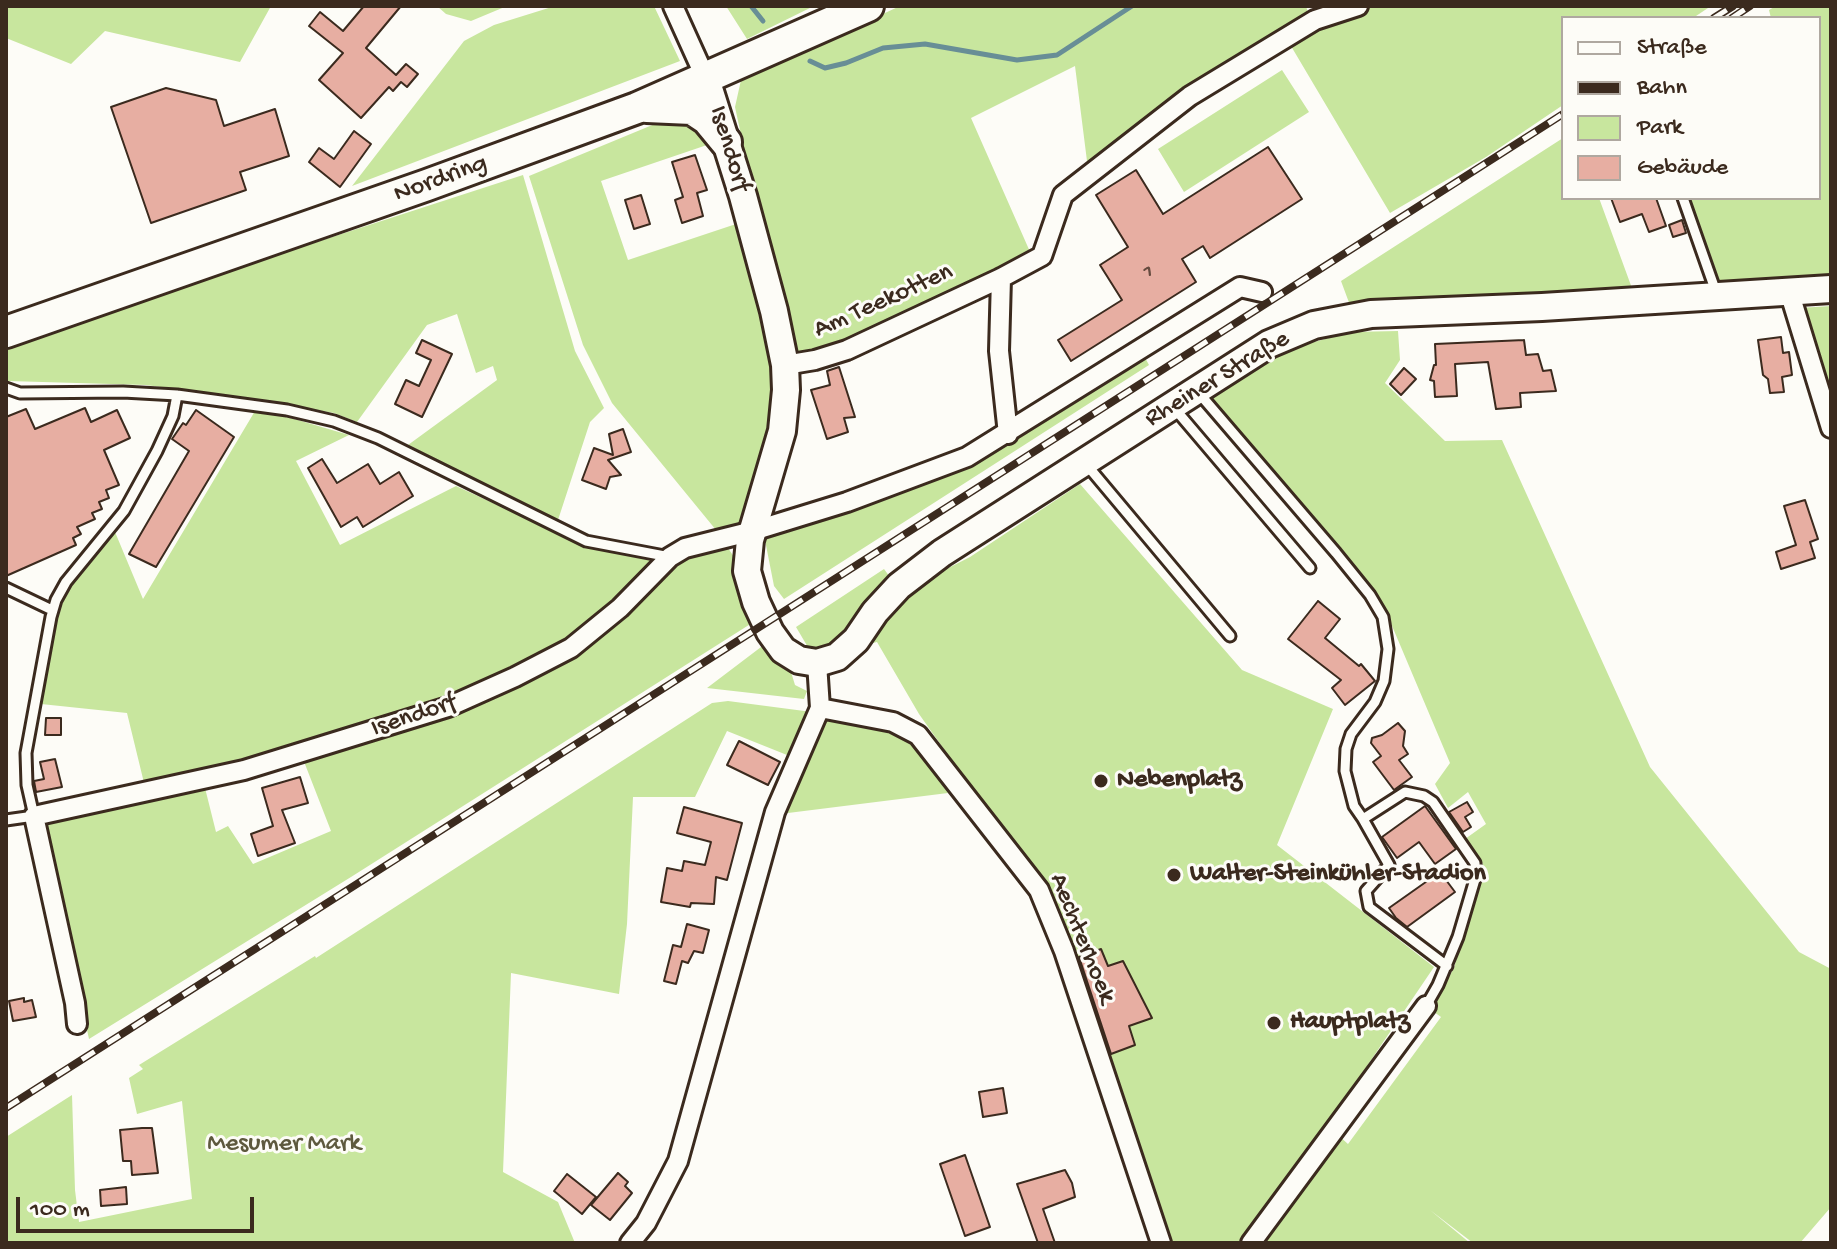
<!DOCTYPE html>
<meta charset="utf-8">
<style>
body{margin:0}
#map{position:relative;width:1837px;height:1249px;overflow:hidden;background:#fdfcf7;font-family:"Gochi Hand",sans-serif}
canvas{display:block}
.frame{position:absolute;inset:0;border:8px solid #3b2a1e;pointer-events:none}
.legend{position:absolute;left:1561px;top:16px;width:260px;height:184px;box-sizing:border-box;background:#fdfcf7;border:2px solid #afa8a0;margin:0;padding:10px 14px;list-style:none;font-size:24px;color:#3b2a1e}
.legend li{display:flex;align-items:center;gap:16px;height:40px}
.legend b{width:40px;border:2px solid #afa8a0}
.scale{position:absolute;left:16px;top:1197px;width:238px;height:36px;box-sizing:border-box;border:4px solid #3b2a1e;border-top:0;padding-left:10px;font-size:24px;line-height:28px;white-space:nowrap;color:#3b2a1e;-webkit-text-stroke:6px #fdfcf7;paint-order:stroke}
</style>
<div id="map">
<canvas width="1837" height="1249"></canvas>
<div class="frame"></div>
<ul class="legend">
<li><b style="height:10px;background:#fdfcf7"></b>Straße</li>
<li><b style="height:10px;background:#3b2a1e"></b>Bahn</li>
<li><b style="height:22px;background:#c8e69e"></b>Park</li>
<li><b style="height:22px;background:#e7aea2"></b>Gebäude</li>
</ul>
<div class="scale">100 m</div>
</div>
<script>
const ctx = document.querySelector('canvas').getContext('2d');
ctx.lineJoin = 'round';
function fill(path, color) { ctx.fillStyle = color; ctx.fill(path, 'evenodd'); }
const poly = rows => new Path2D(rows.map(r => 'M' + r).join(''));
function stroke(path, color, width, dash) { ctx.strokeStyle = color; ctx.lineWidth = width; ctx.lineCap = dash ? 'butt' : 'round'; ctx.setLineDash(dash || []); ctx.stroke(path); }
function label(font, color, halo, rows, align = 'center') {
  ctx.font = font + ' "Gochi Hand",sans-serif'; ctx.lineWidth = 6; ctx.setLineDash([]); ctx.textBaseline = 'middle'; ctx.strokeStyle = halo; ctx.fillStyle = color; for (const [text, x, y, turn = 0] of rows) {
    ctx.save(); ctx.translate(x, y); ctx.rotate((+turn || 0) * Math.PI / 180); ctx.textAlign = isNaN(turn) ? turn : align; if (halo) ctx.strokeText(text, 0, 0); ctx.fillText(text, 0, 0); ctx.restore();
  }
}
fill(poly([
 [6,6,271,6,240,62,105,31,71,64,6,38],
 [437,6,507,6,471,21,446,14],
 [555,6,654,6,680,61,352,186,464,41,494,25],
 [726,6,814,6,747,39],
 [900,6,1306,6,1309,16,1088,169,1075,66,971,118,1031,254,845,344,789,357,735,107,741,80],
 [1373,6,1711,6,1693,18,1563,18,1563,105,1486,157,1390,213,1288,41,1320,23],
 [1776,6,1831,6,1831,282,1722,288,1690,198,1819,198,1819,18,1771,18,1769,10],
 [1282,70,1309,112,1184,192,1158,149],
 [679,120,695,125,707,145,601,181,628,260,739,223,768,331,775,373,775,411,742,524,716,530,612,403,583,345,529,176,662,121],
 [1563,138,1563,198,1599,198,1633,291,1351,308,1341,281],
 [523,175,575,351,604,408,590,422,558,520,408,445,497,380,493,366,476,373,457,314,427,325,357,422,334,413,288,405,146,385,8,381,6,343],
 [1831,306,1831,412,1799,308],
 [1398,331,1400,360,1385,383,1445,441,1502,440,1650,767,1799,952,1831,969,1831,1207,1800,1243,1473,1243,1430,1210,1470,1243,1171,1243,1074,947,1055,906,919,714,877,642,865,645,809,649,796,627,884,569,901,592,970,557,1080,484,1242,670,1333,709,1277,845,1434,967,1327,1125,1348,1144,1441,1017,1430,1009,1454,968,1483,864,1465,839,1486,824,1468,792,1448,808,1435,784,1450,763,1387,614,1375,595,1209,400,1274,357,1303,345,1351,332],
 [1143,354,1149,365,784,599,774,586,764,535,970,460],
 [255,411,291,418,349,435,296,461,340,545,456,486,584,545,657,561,570,644,446,702,367,729,145,787,127,713,41,704,56,610,71,585,115,532,143,599],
 [726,545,736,560,738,589,752,623,351,877,89,1039,41,820,205,788,216,832,228,826,253,864,331,831,303,759,577,653,637,604,676,562,698,551],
 [765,644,791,672,795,685,807,691,804,699,707,688],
 [728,701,812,712,792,757,727,731,695,797,633,797,627,924,619,994,511,973,503,1172,558,1202,575,1243,6,1243,6,1137,72,1095,75,1190,79,1222,192,1199,182,1101,137,1114,129,1078,143,1069,139,1065,315,956,316,958,712,703],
 [824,715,890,729,915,740,948,793,780,814]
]), '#c8e69e');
stroke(poly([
 [751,6,763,21],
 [810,61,825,68,846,63,883,48,925,44,1017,60,1057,55,1132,6]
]), '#688e96', 5);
const building = poly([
 [364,6,401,6,366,48,396,75,406,64,418,74,407,87,401,82,393,91,389,87,361,118,319,80,343,53,309,26,320,12,343,31,364,6],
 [166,88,216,100,224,126,275,109,289,156,240,172,246,190,151,223,111,107,166,88],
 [354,131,371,144,340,187,309,162,319,148,334,159,354,131],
 [1268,147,1302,199,1210,258,1203,246,1182,259,1196,282,1071,361,1058,340,1122,300,1100,265,1128,247,1096,195,1136,170,1163,214,1268,147],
 [695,155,707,190,697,193,703,216,682,223,675,200,683,197,672,162,695,155],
 [641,195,650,224,634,229,625,200,641,195],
 [1611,198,1656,198,1666,226,1649,232,1642,214,1620,222,1611,198],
 [1682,220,1686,233,1673,237,1669,225,1682,220],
 [1781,337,1783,353,1789,352,1792,375,1782,377,1784,392,1770,393,1768,379,1763,375,1758,340,1781,337],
 [422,340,452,354,422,417,395,404,406,380,419,386,431,360,416,353,422,340],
 [1524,340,1526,355,1538,354,1543,371,1551,370,1556,391,1520,393,1521,407,1496,409,1488,362,1455,364,1457,396,1435,397,1434,381,1430,380,1434,365,1436,365,1435,344,1524,340],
 [839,367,855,417,844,418,848,432,827,439,811,390,830,385,827,371,839,367],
 [1404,368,1416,379,1401,395,1390,384,1404,368],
 [85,408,91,422,117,410,130,438,104,450,119,485,106,490,109,498,99,502,102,509,92,513,95,519,77,527,81,534,73,538,76,545,6,576,6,417,26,409,35,429,85,408],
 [196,410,234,437,156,567,129,554,189,451,172,439,183,423,186,425,196,410],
 [623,429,631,452,608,460,621,475,610,477,606,489,582,480,594,448,613,455,609,434,623,429],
 [322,459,337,483,368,464,380,484,399,472,413,496,363,527,357,517,341,527,308,468,322,459],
 [1805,500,1818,539,1810,542,1815,558,1781,569,1776,552,1796,545,1784,506,1805,500],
 [1318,601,1340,619,1325,638,1359,666,1361,664,1375,681,1345,705,1332,688,1341,680,1288,639,1318,601],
 [46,718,61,718,61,735,45,735,46,718],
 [1398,723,1405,731,1403,746,1408,754,1399,760,1412,777,1394,790,1373,762,1381,756,1371,743,1372,738,1382,735,1398,723],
 [739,741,780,762,768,785,727,765,739,741],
 [55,759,62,787,36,792,34,781,44,779,40,762,55,759],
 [300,777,308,803,282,810,295,843,258,856,251,834,273,826,262,788,300,777],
 [1467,802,1473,812,1465,817,1471,827,1463,832,1449,812,1467,802],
 [1425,806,1456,849,1435,864,1419,842,1397,858,1382,837,1425,806],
 [684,807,742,823,727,880,716,877,714,904,691,903,690,907,661,902,667,868,682,871,684,861,705,865,711,842,677,833,684,807],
 [1440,872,1455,892,1407,927,1396,918,1389,908,1440,872],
 [687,924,709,930,703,953,694,951,688,963,682,961,676,984,664,981,673,945,681,947,687,924],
 [1101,949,1108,966,1123,961,1152,1018,1129,1026,1135,1045,1111,1054,1079,957,1101,949],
 [24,998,24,1002,32,1000,36,1017,13,1021,9,1001,24,998],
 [1003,1088,1007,1113,983,1117,979,1092,1003,1088],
 [142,1128,152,1128,158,1173,132,1175,131,1161,123,1161,120,1130,142,1128],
 [965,1155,990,1227,965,1236,940,1164,965,1155],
 [1065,1170,1072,1183,1075,1197,1043,1209,1055,1243,1038,1243,1017,1184,1065,1170],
 [618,1173,628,1182,625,1186,632,1193,610,1220,591,1205,618,1173],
 [567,1174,596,1197,582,1214,554,1191,567,1174],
 [126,1187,127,1204,101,1206,100,1190,126,1187]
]);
fill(building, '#e7aea2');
stroke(building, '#3b2a1e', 2);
const lane = poly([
 [1683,198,1716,292],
 [6,388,20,393,123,392,177,395,287,410,334,421,378,438,586,541,670,557],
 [1198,392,1336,553,1370,595,1383,617,1388,649,1384,681,1375,702,1351,734,1346,749,1345,771,1354,806,1363,819,1405,792,1424,796,1433,802,1475,863,1476,876,1458,937,1438,985,1426,1006],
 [1175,409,1310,568],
 [1086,464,1230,636],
 [6,588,52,610],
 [1363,819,1389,865,1366,891,1369,907,1447,966],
 [6,820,34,816,27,785,26,753,51,617,56,600,66,582,124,511,157,451,173,416,177,395]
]);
const street = poly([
 [673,6,706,79],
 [1001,278,999,351,1008,434],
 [1789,291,1831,428],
 [785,365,815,360,847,350,1001,278,1042,256,1063,195,1190,96,1315,20,1358,6],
 [820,708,893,722,918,735,1039,890,1064,951,1161,1243],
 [77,1024,75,1003,34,816,244,770,448,707,515,677,571,648,620,608,670,557,685,548,753,531,847,502,967,457,1240,287,1262,292],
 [630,1243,646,1223,678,1161,775,812,820,708,817,663],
 [1251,1243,1426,1006]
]);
const secondary = poly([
 [706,79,743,196,774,311,785,365,786,390,782,431,750,540,747,571,756,602,770,632,783,650,799,660,817,663,837,657,856,640,875,612,899,586,942,553,1269,344,1314,325,1371,314,1542,307,1831,289]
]);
const primary = poly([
 [647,107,692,109,707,119,726,142],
 [6,332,427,185,637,108,868,6]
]);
stroke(lane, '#3b2a1e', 15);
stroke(street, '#3b2a1e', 24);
stroke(secondary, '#3b2a1e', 32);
stroke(primary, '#3b2a1e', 36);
stroke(lane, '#fdfcf7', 9);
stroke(street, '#fdfcf7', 18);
stroke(secondary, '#fdfcf7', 26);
stroke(primary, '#fdfcf7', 30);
const rail = poly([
 [1714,18,1733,6],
 [1732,18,1750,6],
 [6,1108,1563,114]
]);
stroke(rail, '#3b2a1e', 8);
stroke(rail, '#fdfcf7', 5, [15]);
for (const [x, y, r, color] of [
 [1101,781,8,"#3b2a1e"],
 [1174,875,8,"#3b2a1e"],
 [1274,1023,8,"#3b2a1e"]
]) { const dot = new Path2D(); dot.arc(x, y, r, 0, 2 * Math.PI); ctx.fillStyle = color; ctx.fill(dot); stroke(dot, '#fdfcf7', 3); }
label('22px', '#664b3f', null, [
 ["1",1148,273]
]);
label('26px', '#3b2a1e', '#fdfcf7', [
 ["Isendorf",728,149,73],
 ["Nordring",441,180,-20],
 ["Am Teekotten",884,302,-24],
 ["Rheiner Straße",1218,380,-31],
 ["Isendorf",414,717,-19],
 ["Aechterhoek",1081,939,68]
]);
label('bold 26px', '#3b2a1e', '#fdfcf7', [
 ["Nebenplatz",1117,781],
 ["Walter-Steinkühler-Stadion",1190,875],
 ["Hauptplatz",1290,1023]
], 'left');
label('26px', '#5e593e', '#fdfcf7', [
 ["Mesumer Mark",284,1145]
]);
</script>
